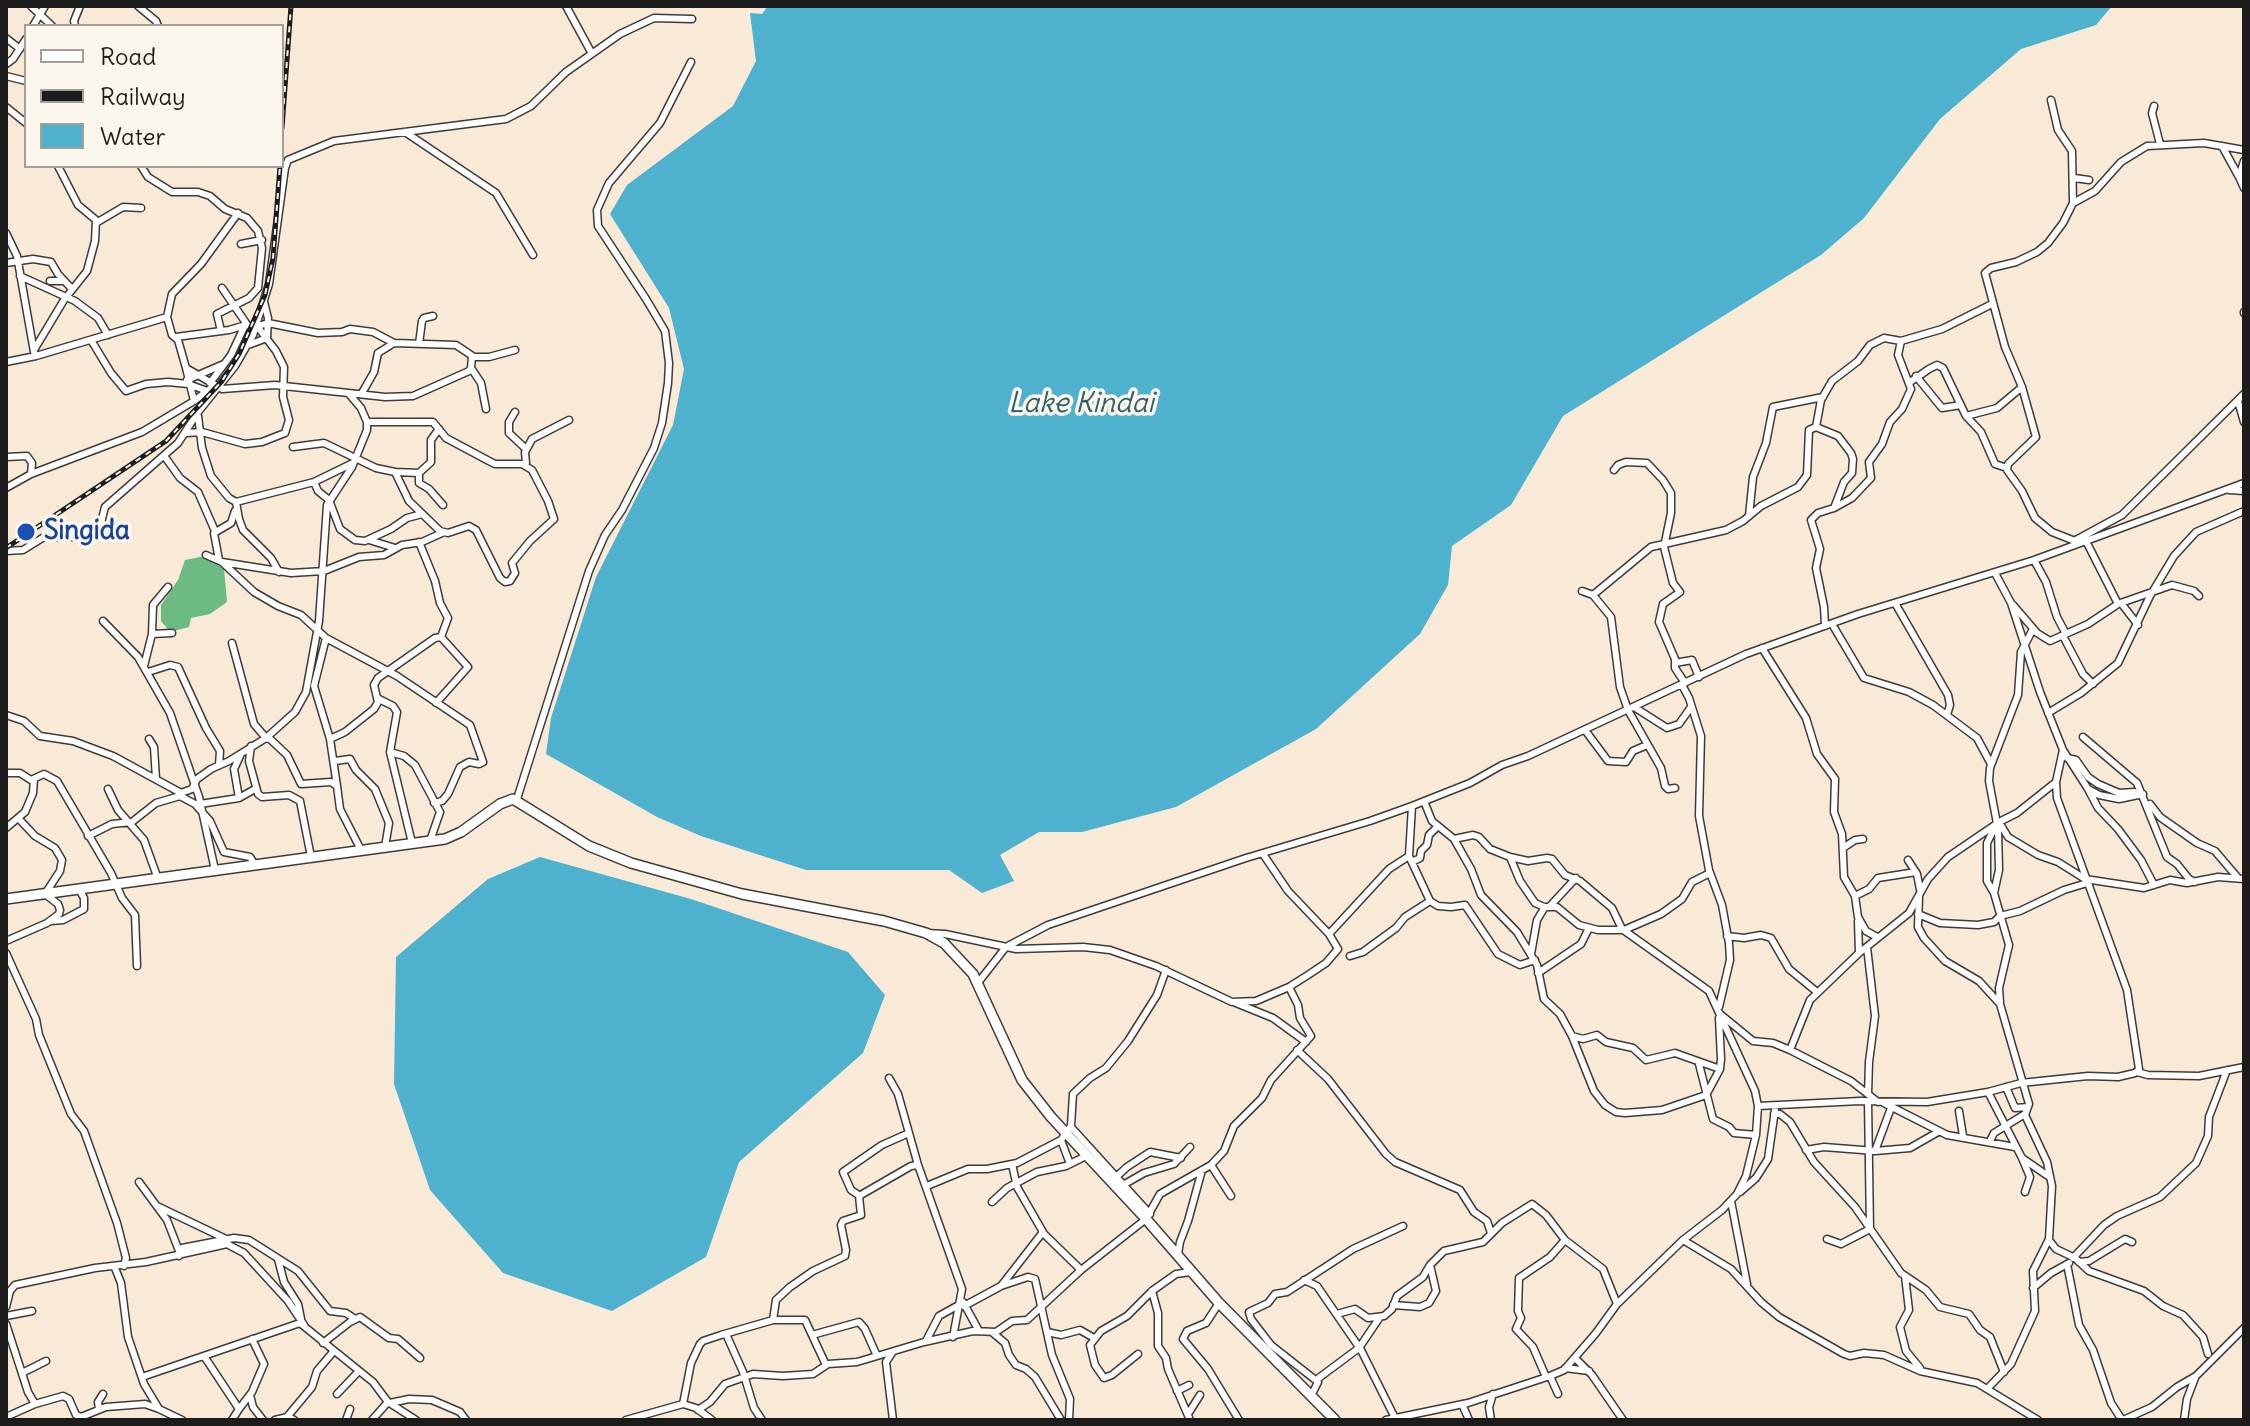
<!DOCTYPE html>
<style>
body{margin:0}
#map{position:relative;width:2250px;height:1426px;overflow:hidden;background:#f8ead6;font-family:Delius,sans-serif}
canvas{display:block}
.frame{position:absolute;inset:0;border:8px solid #1c1c1c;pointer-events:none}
.legend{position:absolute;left:24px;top:24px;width:260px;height:144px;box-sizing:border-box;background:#fbf7ec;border:2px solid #a29f99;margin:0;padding:10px 14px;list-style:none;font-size:24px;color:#1c1c1c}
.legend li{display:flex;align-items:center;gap:16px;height:40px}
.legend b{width:40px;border:2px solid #a29f99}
</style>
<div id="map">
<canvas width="2250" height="1426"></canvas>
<div class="frame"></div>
<ul class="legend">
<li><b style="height:10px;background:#fff"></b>Road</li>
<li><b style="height:10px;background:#1c1c1c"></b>Railway</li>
<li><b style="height:22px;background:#4eb1cd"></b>Water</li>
</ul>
</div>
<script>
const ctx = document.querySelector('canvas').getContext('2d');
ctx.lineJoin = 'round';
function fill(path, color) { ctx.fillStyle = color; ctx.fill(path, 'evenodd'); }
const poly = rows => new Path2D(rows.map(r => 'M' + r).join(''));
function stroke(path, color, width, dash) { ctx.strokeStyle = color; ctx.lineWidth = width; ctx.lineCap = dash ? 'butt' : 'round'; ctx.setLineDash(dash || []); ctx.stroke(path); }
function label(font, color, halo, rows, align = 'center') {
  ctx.font = font + ' Delius,sans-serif'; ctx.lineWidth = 7; ctx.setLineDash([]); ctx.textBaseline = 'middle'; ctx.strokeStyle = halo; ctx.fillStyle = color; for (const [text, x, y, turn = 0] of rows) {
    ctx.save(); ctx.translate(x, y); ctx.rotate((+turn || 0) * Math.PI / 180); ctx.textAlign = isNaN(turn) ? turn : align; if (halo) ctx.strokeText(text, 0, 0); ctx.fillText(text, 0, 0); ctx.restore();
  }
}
fill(poly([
 [205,556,224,568,227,602,210,614,191,618,189,627,170,632,161,621,161,605,178,580,185,560]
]), '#6cbb84');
fill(poly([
 [768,6,2112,6,2096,25,2021,49,1940,119,1864,218,1821,255,1563,416,1511,505,1452,546,1448,585,1420,634,1316,729,1176,807,1082,832,1039,832,1000,855,1014,881,982,893,949,870,806,870,701,836,657,817,546,754,551,718,596,577,673,425,684,369,669,308,610,214,627,185,733,106,756,61,750,13,762,14],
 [540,857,691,899,848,952,885,995,863,1053,739,1162,706,1257,612,1311,503,1273,430,1190,394,1084,396,957,488,879]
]), '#4eb1cd');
const minor = poly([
 [31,6,52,26],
 [138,6,156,21,158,26],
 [566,6,591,52],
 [33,26,45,6],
 [75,26,74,21,80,6],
 [6,38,20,49],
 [6,64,13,59,26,39],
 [6,76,26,81],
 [2051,100,2058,130,2072,151,2073,203],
 [2154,106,2152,113,2160,144],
 [6,107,26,123],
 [405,132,496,193,533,255],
 [2222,146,2239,177],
 [2244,161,2239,177,2244,188],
 [141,166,148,177,172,192,198,192,210,196,225,209,247,218,258,231,262,248,258,288,249,298,217,314,221,331],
 [2074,178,2089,180],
 [96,223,123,207,141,208],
 [6,233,17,256,34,352],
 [241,244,262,240],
 [6,263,33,259,51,262,58,274,72,289],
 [20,276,75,301,98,318,108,335],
 [50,281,63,281],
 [2244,312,2244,313],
 [167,317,172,335,178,340,186,368,222,389,275,385,385,397,413,396,469,371,471,368,472,357],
 [176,337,229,330,246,325,255,327,268,323,318,333,342,332,350,329,373,332,394,343,456,345,474,357,489,357,515,350],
 [91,340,111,373,126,391,146,384,168,382,188,384,207,391],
 [419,344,422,321,424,318,433,316],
 [248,345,267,338,268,318,264,302],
 [34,350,64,300,87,271,95,241,96,220,78,205,58,166],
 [6,362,36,356,167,317,172,294,201,264,238,213],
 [186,368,194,401],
 [471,368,481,383,486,409],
 [1916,376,1942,408,1961,405],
 [187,380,224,364],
 [1910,382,1929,369,1937,365,1943,368,1966,416,1981,432,1995,464,2007,468],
 [210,383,231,355,246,323,222,288],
 [362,393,374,372,378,353,394,343],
 [2238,401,2244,422],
 [515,412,509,422,509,433,526,449],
 [198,416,202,448,211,476,229,498,236,502,239,519,243,530,271,558,279,572],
 [1966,416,1997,408,2022,387],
 [186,433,202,432,245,444,262,442,285,433,289,420,283,397,284,367,276,351,257,326],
 [293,447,324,443,376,468,395,472,409,501,440,531,448,533,469,526,476,530,500,578,505,582,510,581,515,573,512,563,530,541,554,519,548,501,532,470,522,464,495,464,489,461,446,438,433,422,367,422],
 [6,457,27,456,32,463,31,474],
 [165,457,180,478,198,492,215,531],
 [522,464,526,463,525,452,532,439,569,420],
 [1614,470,1618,465,1626,462,1647,463,1663,480,1671,493,1671,513,1664,547,1673,583,1680,592,1663,604,1659,622,1675,659,1675,668,1685,683],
 [395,472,419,473,419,483,429,489,443,505],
 [419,473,431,462,431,440,439,429],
 [314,482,318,491,329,500,340,529,355,540,365,541,391,529,407,518,422,514],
 [6,488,31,474,142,432,194,401,214,386],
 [2229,490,2244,491],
 [236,502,314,482,353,463],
 [1834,508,1852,498,1871,478,1869,462,1882,444,1890,422,1902,409,1911,389,1898,355,1901,341],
 [1749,516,1753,477,1766,443,1773,407,1823,397],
 [369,540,395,548],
 [2076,540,2122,515,2244,394],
 [2086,541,2118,604],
 [419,542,435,581,440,603,448,618,441,637],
 [2080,543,2052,532,2035,518,2022,491,2007,470,2008,464,2036,437,2022,387,2005,347,1985,273,1991,268,2016,262,2037,252,2048,243,2063,223,2073,203,2095,191,2121,162,2147,146,2204,143,2244,150],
 [6,551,23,550,44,537,84,537,99,531,105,507,178,443,198,412,235,366,253,335,269,284,285,168,288,160,334,141,506,119,531,106,566,72,620,34,654,18,692,19],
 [206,555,222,562,254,592,278,606,301,615,326,638,314,686,330,739,337,786],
 [219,560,214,533,231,523,235,511],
 [2034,560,2046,582,2057,617,2066,634],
 [222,562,291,573,324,571,359,557,384,555,402,545,422,542,442,533],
 [1582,591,1593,595,1611,617,1620,687,1628,710,1661,768,1665,786,1668,789,1675,788],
 [1593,595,1651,547,1726,530,1743,521,1761,506,1798,487,1807,475,1809,430,1816,427],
 [1895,603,1948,695,1950,705,1947,715],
 [2121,603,2138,625],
 [2013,605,2037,633,2050,641,2088,624,2118,604,2172,585,2194,591,2199,596],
 [103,621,138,657,170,713,199,797,215,870],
 [1832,624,1864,678,1909,692,1933,705,1977,738,1991,764],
 [1825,626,1824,607,1816,568,1820,549,1811,520,1818,513,1834,508,1844,482,1852,473,1853,459,1851,453,1838,436,1816,427,1821,400,1832,381,1858,361,1870,345,1884,338,1901,341,1942,329,1992,304],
 [152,634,172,633],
 [2063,636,2083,674,2093,684],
 [326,638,397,676,470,725,483,762,479,764,469,762,460,767,448,794,442,801,434,803],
 [232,643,254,724,266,738,295,712,306,692,319,621,327,505,352,467,367,430,367,422,361,408,350,395],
 [1762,648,1806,718,1817,754,1835,779,1834,812,1842,834,1844,877,1855,896,1858,917,1866,931,1877,937],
 [1675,663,1692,660,1699,677],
 [144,666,152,634,153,605,168,587],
 [148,672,170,665,178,667,206,728,220,751,219,765],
 [1682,685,1689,698,1701,736,1699,816,1709,870,1722,905,1729,943,1730,960,1719,1007],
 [377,698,393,706,397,712,390,752,412,843],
 [1634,707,1667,728,1679,724,1691,707],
 [2048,713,2081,693,2118,663,2150,596,2174,556,2196,532,2244,511],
 [6,715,24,721,40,736,73,741,113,756,181,793,192,789,197,779,211,769,229,761,266,738,270,739,287,755,301,784,331,782,337,786,340,809,361,850],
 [1585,730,1608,761,1626,762,1633,751,1647,745],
 [2083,737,2137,783,2167,857,2177,864,2189,879,2195,882],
 [149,739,154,747,156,779],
 [330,739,345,732,374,709,378,702,374,685,378,678,435,638,441,637,468,667,436,703],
 [251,746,249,761,258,794,262,797,289,795,300,801,311,857],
 [2063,750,2088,789,2099,795,2119,799,2143,794],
 [390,752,404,756,415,765,440,812,430,841],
 [2067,758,2076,760,2088,777,2098,784,2119,793,2134,792],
 [335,761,350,759,356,770,375,789,389,823,385,847],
 [6,773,20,773,31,780,44,774,57,781,111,873,122,898,135,915,137,966],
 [108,789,118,810,144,840,158,879],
 [2088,789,2098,808,2118,829,2141,860,2154,885],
 [239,798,234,769,240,756],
 [517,799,589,571,605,535,622,510,654,448,662,423,668,383,669,363,665,331,646,299,598,226,597,210,609,183,660,123,691,62],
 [1424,801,1432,821,1454,839,1471,869,1481,895,1517,932,1537,965,1544,999,1560,1014,1572,1036,1583,1039,1597,1035,1606,1042,1633,1048,1646,1060,1675,1053,1720,1069],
 [200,804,239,798,255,789],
 [2150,804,2160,817,2197,843,2215,851,2238,878],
 [1999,822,2008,837,2038,855,2058,862,2085,879,2144,888,2170,880,2187,883,2218,877,2244,879],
 [6,828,25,812,33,793,34,779],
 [88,836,112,824,132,822,156,803,180,796,195,804,210,821,224,852,250,857,255,865],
 [1454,839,1473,835,1479,837,1490,849,1510,857,1520,881,1535,903,1544,907,1557,907,1579,925,1598,930,1624,930,1661,914,1682,899,1692,882,1710,873],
 [1843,848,1855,840,1863,839],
 [1409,856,1430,901],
 [1908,860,1917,874,1920,890],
 [1412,862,1420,858,1421,851,1427,845,1429,835,1437,827],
 [1994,893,1999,870,1998,829,1989,781,1990,768,2018,695,2021,652,2033,629],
 [1855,896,1869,889,1878,878,1916,872],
 [1919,896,1918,927,1924,938,1945,961,1979,981,2000,1004,2029,1104,2025,1115,2047,1162,2052,1186,2049,1239,2033,1271,2035,1311,2011,1364,1988,1388],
 [1550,906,1576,878],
 [1918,914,1940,923,1978,925,1994,922,2000,916,2020,911,2064,890,2087,883],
 [51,921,63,920,84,909,84,898,79,889],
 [1858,921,1859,953],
 [926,933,945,934,1016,949,1083,947,1110,950,1156,966,1232,1002,1256,1001,1289,987,1308,975,1326,963,1338,949,1329,934,1288,891,1263,854],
 [1329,934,1389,869,1409,856,1412,806],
 [1727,936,1744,938,1761,935,1771,938,1789,969,1817,992],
 [6,941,47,923,59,914,60,910,58,904,45,894,60,871,62,860,55,848,35,836,19,819],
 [1867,947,1875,1016,1869,1062,1868,1094],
 [6,953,36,1019,39,1035,71,1114,84,1131,117,1223,126,1258,124,1266],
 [1531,954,1537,920,1545,907],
 [1350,956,1363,952,1396,928,1405,917,1430,901,1438,906,1451,907,1465,905,1498,954,1520,965,1535,960],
 [1538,973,1581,944,1589,928],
 [977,984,1006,947,1048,925,1246,858,1370,821,1412,806,1470,783,1502,765,1528,756,1746,654,1858,614,2034,560,2244,483],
 [2000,1002,1999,988,2009,945,1994,893,1987,881,1987,843,1997,823,2017,813,2056,782],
 [1236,1003,1273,1018,1306,1042],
 [1720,1014,1753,1041,1773,1043,1790,1050,1851,1081,1878,1102],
 [1572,1036,1594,1091,1605,1105,1616,1112,1625,1113,1662,1110,1706,1095,1720,1069,1721,1059,1719,1018],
 [1297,1050,1328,1079,1386,1154,1395,1162,1460,1190,1474,1212,1487,1221,1491,1233],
 [1790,1050,1810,1000,1859,953,1909,913,1928,879,1948,857,1995,825],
 [1699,1064,1713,1119,1729,1127,1734,1133,1756,1135],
 [2137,1072,2148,1075,2199,1076,2244,1067],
 [889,1078,898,1094,918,1165,962,1289,953,1337],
 [2006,1087,2015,1108,2028,1107],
 [1988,1092,2022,1158,2048,1176],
 [1884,1103,1947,1135,2015,1147],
 [1758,1106,1860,1101,1927,1102,1988,1092,2021,1083,2088,1076,2118,1077,2135,1073,2139,1069,2127,990,2057,798,2056,782,2063,750,2040,692,2011,603,1995,573],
 [1959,1111,1963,1136],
 [1774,1114,1780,1114,1790,1122,1814,1162,1855,1207,1901,1273,1926,1290,1940,1307,1969,1314,1980,1330,1990,1337,2004,1372],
 [1071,1127,1150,1214],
 [1061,1140,1070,1164],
 [1990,1141,1994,1133,2025,1114],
 [1806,1150,1824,1147,1875,1151,1910,1148,1938,1132],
 [1875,1151,1891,1108],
 [2022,1158,2030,1177,2025,1192],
 [1211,1165,1231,1196],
 [1115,1178,1127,1167,1150,1152,1181,1158],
 [139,1182,167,1220,179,1251],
 [1123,1185,1144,1173,1174,1164,1190,1147],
 [927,1186,968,1169,987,1169,1017,1163,1061,1140,1071,1126,1073,1094,1090,1078,1106,1068,1128,1041,1157,995,1166,970],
 [1740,1192,1756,1178,1768,1159,1775,1110],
 [860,1196,851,1190,843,1172,882,1145,909,1133],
 [1731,1201,1747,1284],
 [992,1202,1007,1188,1037,1172,1066,1166,1086,1156],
 [157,1206,226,1239],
 [1042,1232,1081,1270],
 [1827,1239,1841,1244,1870,1229,1868,1101],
 [1683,1240,1731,1269,1761,1302,1779,1317,1844,1354,1850,1356,1864,1353,1884,1355,1920,1371,1977,1383,2038,1420],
 [2049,1240,2056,1249,2075,1258,2089,1271,2144,1291,2163,1306,2183,1315,2203,1337,2208,1354],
 [1178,1254,1180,1242,1188,1221,1202,1170],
 [179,1256,182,1248,234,1238,249,1240,298,1271,330,1311,346,1313,355,1319],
 [2073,1258,2104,1225,2117,1216,2160,1197,2196,1163,2208,1136,2209,1117,2227,1070],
 [278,1259,284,1282,298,1304,301,1319],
 [2079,1262,2089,1261,2125,1239,2132,1242],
 [2067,1264,2079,1325,2093,1350,2111,1403,2122,1420],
 [115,1268,121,1283,128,1337,144,1384,159,1409,182,1420],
 [1905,1276,1909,1310,1900,1327,1906,1351,1920,1368],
 [1304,1280,1317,1286,1361,1350,1395,1418],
 [1001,1286,1043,1232,1017,1187,1012,1164],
 [2033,1288,2051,1273,2069,1263],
 [1152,1291,1158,1313,1158,1346,1166,1358,1168,1369,1190,1420],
 [963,1302,979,1331],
 [1219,1303,1206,1323,1187,1331,1183,1339,1208,1369,1239,1420],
 [1393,1305,1420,1307,1429,1303,1436,1291,1430,1265,1444,1251,1483,1242,1502,1223,1532,1204,1546,1215,1565,1240,1603,1269,1617,1304],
 [964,1306,1001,1286,1028,1277,1035,1279,1052,1355,1070,1399,1069,1420],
 [6,1307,10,1291,15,1285,95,1268,146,1262,227,1244,244,1253,288,1301,304,1325],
 [1337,1314,1355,1309,1368,1318,1384,1316,1392,1309,1397,1296,1423,1277,1430,1265],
 [6,1316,32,1311],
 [773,1320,776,1300,790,1287,813,1271,845,1256,846,1250,841,1225,843,1221,861,1215,859,1196,911,1166,918,1165],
 [6,1324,28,1392,35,1404,63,1396,69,1399,76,1415,81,1417,106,1407,145,1404,159,1409],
 [1047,1332,1061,1335,1080,1330,1094,1338],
 [993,1333,1005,1343,1009,1355,1016,1365,1026,1369,1035,1377,1061,1420],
 [726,1334,743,1372,754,1408,762,1420],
 [812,1335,859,1322,865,1329,877,1356],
 [926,1341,939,1316,957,1306],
 [323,1343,350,1322,360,1317,389,1338,398,1339,420,1358],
 [892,1353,886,1362,893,1420],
 [1138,1354,1112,1375,1104,1378,1095,1365,1090,1345,1101,1331,1127,1316,1152,1291,1176,1274,1191,1272],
 [204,1356,239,1409,232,1420],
 [1575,1358,1592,1375,1623,1420],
 [1565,1368,1589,1371],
 [22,1373,46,1361],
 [1550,1376,1558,1394],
 [142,1377,300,1323,373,1382,388,1402,416,1420],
 [1546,1377,1533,1347,1516,1329,1521,1318,1518,1311,1519,1278,1550,1257,1565,1240],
 [1316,1380,1359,1348,1380,1317],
 [1177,1391,1189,1385],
 [337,1394,358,1372],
 [250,1395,253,1407,263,1420],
 [1311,1396,1318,1382,1271,1345,1251,1319,1249,1312,1268,1303,1275,1294,1287,1292,1353,1249,1403,1226],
 [390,1403,409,1399,432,1400,460,1412,466,1420],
 [683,1404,691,1363,700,1344,703,1341,721,1335,773,1320,805,1320,826,1365],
 [1462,1404,1469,1420],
 [99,1409,98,1402,103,1394],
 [239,1409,252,1392,264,1364,252,1339],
 [698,1410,710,1402,725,1384,753,1374,783,1376,813,1374,828,1364,857,1362,924,1342,973,1331,996,1332,1012,1321,1027,1320,1081,1270,1146,1219,1160,1194,1211,1165,1224,1151,1234,1126,1262,1098,1271,1080,1311,1036,1300,1018,1298,1005,1289,987],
 [1188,1414,1200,1395],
 [6,1417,35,1404],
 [287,1417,312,1387,317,1371,333,1352],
 [275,1420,288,1417,294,1420],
 [346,1420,350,1409],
 [372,1420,388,1402],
 [626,1420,683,1404,696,1408,712,1420],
 [1386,1420,1468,1403,1550,1376,1564,1370,1596,1333,1617,1304,1683,1240,1722,1210,1737,1194,1746,1176,1756,1135,1758,1106,1755,1091,1709,991,1622,929,1612,908,1580,881,1565,875,1552,859,1547,858,1528,861,1510,857],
 [1491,1420,1489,1407,1493,1394],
 [2123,1420,2152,1407,2177,1387,2196,1376,2244,1328],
 [2184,1420,2187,1399,2195,1378]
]);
const major = poly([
 [6,899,445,839,461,832,500,804,513,799,589,846,631,863,742,894,884,921,926,933,944,943,973,974,1022,1080,1051,1117,1146,1219,1219,1303,1335,1420]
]);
stroke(minor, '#3d3b38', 9);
stroke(major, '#3d3b38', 12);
stroke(minor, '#fff', 6);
stroke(major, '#fff', 9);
const rail = poly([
 [282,128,291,6],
 [6,548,166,441,222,381,239,354,265,295,273,258,280,166]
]);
stroke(rail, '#1c1c1c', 5);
stroke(rail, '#fbf7ec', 2, [6]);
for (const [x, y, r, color] of [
 [26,532,10,"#1a4fb4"]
]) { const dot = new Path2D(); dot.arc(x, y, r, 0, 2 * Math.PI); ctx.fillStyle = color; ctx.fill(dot); stroke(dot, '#fbf7ec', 3); }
label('bold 26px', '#164399', '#fbf7ec', [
 ["Singida",44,532]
], 'left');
label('italic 28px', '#325f6c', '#fbf7ec', [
 ["Lake Kindai",1081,404]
]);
</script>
